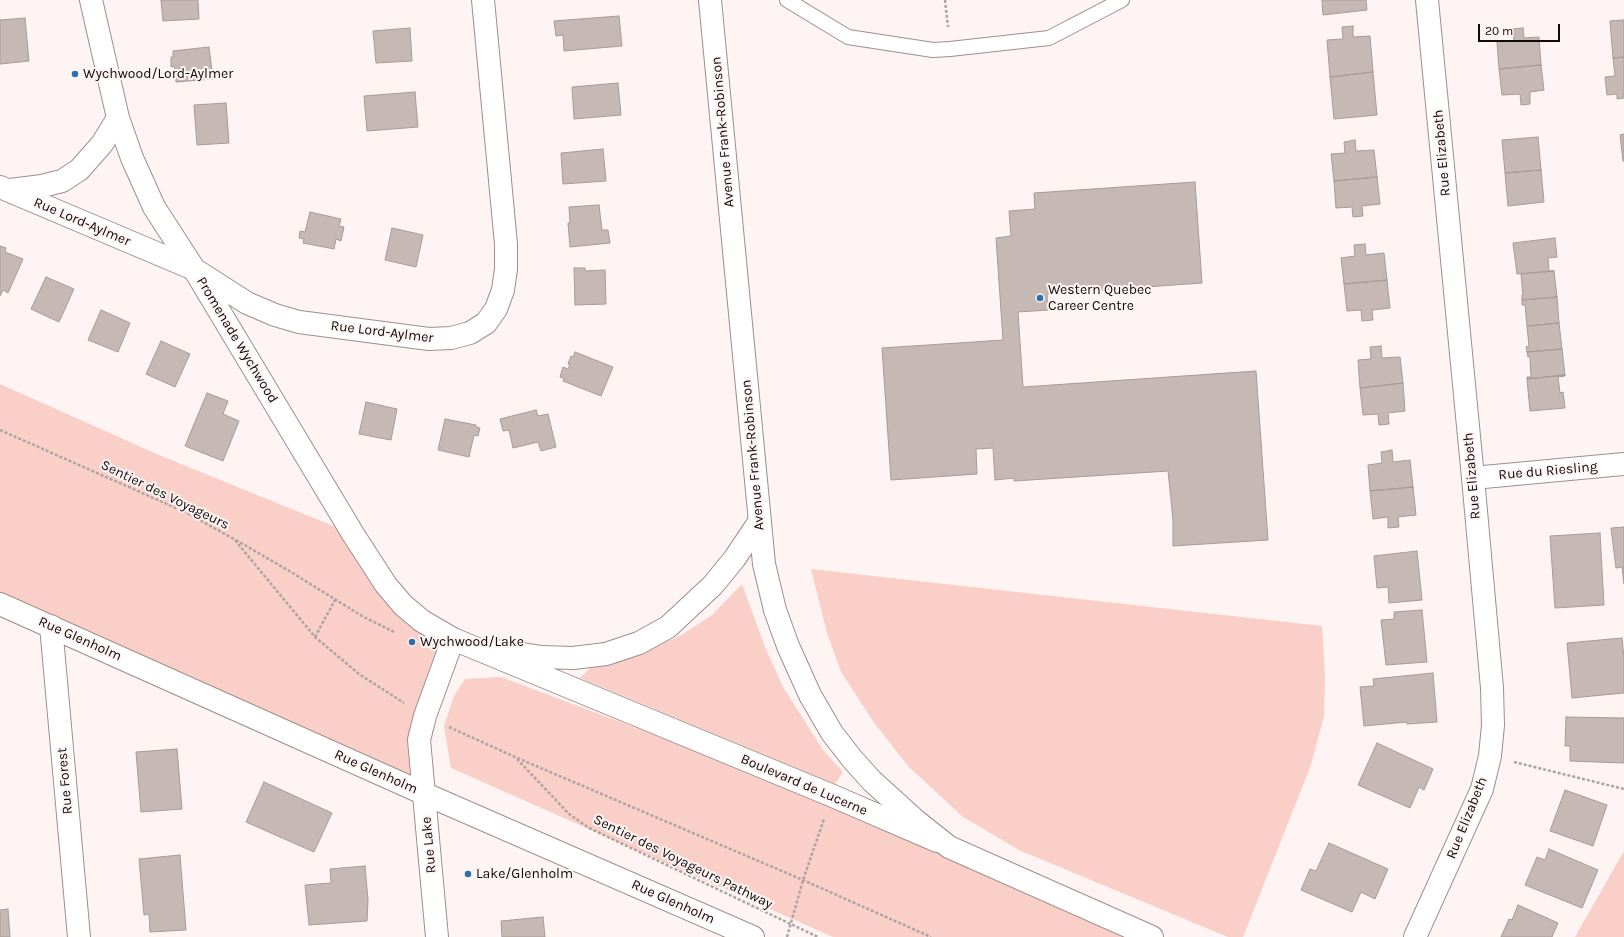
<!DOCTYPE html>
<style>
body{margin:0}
#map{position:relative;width:1624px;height:937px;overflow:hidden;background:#fdf4f3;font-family:Karla,sans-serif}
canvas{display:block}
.scale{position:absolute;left:1478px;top:24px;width:82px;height:18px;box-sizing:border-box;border:2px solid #0f0b0a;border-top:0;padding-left:5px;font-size:12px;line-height:14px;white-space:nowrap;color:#0f0b0a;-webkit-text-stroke:3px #fdf4f3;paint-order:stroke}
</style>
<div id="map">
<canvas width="1624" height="937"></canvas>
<div class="scale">20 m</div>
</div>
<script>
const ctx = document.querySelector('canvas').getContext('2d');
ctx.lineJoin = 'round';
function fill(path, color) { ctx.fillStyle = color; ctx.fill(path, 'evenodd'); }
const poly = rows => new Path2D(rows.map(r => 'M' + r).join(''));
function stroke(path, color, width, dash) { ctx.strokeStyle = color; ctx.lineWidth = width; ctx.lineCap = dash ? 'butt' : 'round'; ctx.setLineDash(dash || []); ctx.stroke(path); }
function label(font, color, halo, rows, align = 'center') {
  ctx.font = font + ' Karla,sans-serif'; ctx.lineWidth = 4; ctx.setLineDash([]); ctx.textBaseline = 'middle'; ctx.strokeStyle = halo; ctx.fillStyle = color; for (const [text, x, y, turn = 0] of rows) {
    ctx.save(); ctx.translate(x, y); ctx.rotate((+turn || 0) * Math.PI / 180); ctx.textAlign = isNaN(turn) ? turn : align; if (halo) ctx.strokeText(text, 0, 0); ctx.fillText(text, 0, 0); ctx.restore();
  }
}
fill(poly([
 [0,384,159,455,353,534,386,585,453,639,425,716,425,794,0,604],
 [811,569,1322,626,1325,676,1324,716,1311,765,1243,937,1228,937,1019,850,963,817,909,767,875,724,841,672,827,633],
 [742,584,765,647,783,687,823,750,843,772,835,784,580,678,600,658,642,651,680,636,712,615],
 [501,677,918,834,1147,937,833,937,451,768,444,726,454,696,465,679],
 [1624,851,1624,937,1575,937]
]), '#facfc8');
const building = poly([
 [161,0,198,0,199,19,163,21,161,0],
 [1322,0,1366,0,1367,10,1323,15,1322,0],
 [619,16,622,46,564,51,563,35,556,36,554,21,619,16],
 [25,18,29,61,0,64,0,20,25,18],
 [1624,20,1624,57,1613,58,1610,21,1624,20],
 [1353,26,1353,37,1370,36,1373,72,1330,77,1327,40,1343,39,1342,27,1353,26],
 [410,28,412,61,376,63,373,31,410,28],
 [1523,28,1524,38,1539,37,1541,65,1499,69,1497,42,1514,41,1513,29,1523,28],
 [209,47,213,79,176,82,174,66,171,67,171,57,173,57,173,51,209,47],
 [1624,57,1624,98,1617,99,1617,94,1607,95,1605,77,1615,76,1613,58,1624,57],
 [1541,65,1544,90,1530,92,1530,104,1521,105,1520,94,1502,95,1499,69,1541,65],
 [1373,72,1377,115,1334,119,1330,77,1373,72],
 [618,83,621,115,574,119,572,87,618,83],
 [415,92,418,127,367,131,364,96,415,92],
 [226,103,229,143,197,145,194,105,226,103],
 [1624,134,1624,161,1623,161,1620,135,1624,134],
 [1538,137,1541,170,1505,173,1502,140,1538,137],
 [1355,140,1356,151,1374,150,1377,177,1334,181,1331,154,1345,153,1344,142,1355,140],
 [603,149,606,181,563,184,561,153,603,149],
 [1541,170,1544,202,1508,206,1505,173,1541,170],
 [1377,177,1380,204,1362,206,1363,216,1353,217,1352,207,1336,208,1334,181,1377,177],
 [1195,182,1202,283,1047,294,1048,310,1018,312,1023,387,1256,371,1268,540,1173,546,1173,520,1168,471,1014,481,1014,478,995,480,993,448,976,449,977,474,891,480,882,348,1003,340,996,238,1011,236,1009,211,1035,209,1034,193,1195,182],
 [599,205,602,230,608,230,610,243,570,247,568,223,570,223,569,207,599,205],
 [310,212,341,219,339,226,344,227,341,241,336,239,334,249,303,243,304,239,299,238,300,231,305,232,310,212],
 [392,228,423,235,416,267,385,260,392,228],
 [1555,238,1557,257,1548,258,1549,271,1554,271,1517,274,1513,243,1555,238],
 [1365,244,1366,255,1384,253,1387,280,1344,284,1341,258,1355,256,1354,245,1365,244],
 [0,246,6,248,5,252,23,259,8,293,3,290,0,296,0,246],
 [574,268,585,268,585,271,605,270,606,304,575,305,574,268],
 [1554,271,1557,297,1522,300,1522,295,1523,295,1521,274,1554,271],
 [46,277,74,289,59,322,31,309,46,277],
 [1387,280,1390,308,1372,310,1373,320,1362,321,1361,310,1347,311,1344,284,1387,280],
 [1557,297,1559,323,1527,326,1525,305,1522,305,1522,300,1557,297],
 [101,310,130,323,118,352,88,340,101,310],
 [1559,323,1562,349,1527,352,1526,347,1529,346,1527,326,1559,323],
 [161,341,190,354,175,387,146,374,161,341],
 [1381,346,1382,358,1400,357,1403,383,1360,388,1358,360,1371,359,1370,347,1381,346],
 [1562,349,1565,375,1527,379,1527,377,1531,377,1530,357,1528,357,1527,352,1562,349],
 [575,352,613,367,601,396,563,381,564,378,560,377,563,367,568,369,570,365,568,364,571,356,573,357,575,352],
 [1565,375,1565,376,1558,377,1560,393,1563,392,1565,408,1530,411,1527,379,1565,375],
 [1403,383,1405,411,1388,413,1389,424,1379,425,1378,414,1363,415,1360,388,1403,383],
 [207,393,228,401,223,414,239,421,223,461,185,446,207,393],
 [366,402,397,409,391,440,359,434,366,402],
 [536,410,538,416,548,414,556,447,541,451,538,442,513,448,509,430,503,431,500,419,536,410],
 [445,419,476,425,476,427,480,428,478,436,474,435,469,457,438,450,445,419],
 [1392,450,1393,462,1410,460,1413,487,1370,491,1368,465,1382,463,1381,452,1392,450],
 [1413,487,1416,515,1398,517,1399,527,1388,528,1388,517,1373,519,1370,491,1413,487],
 [1624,527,1624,584,1622,567,1616,568,1611,528,1624,527],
 [1600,533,1604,605,1555,608,1550,536,1600,533],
 [1417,551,1422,600,1389,603,1388,587,1377,588,1374,556,1417,551],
 [1422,610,1427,662,1386,665,1381,620,1394,619,1394,612,1422,610],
 [1622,638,1624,658,1624,693,1572,698,1567,643,1622,638],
 [1433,673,1437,722,1407,724,1407,722,1364,726,1360,687,1374,686,1373,679,1433,673],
 [1566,717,1624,718,1624,763,1570,761,1570,746,1565,746,1566,717],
 [1377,743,1433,769,1424,790,1419,787,1410,808,1358,785,1377,743],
 [177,749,182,809,141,812,136,752,177,749],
 [264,782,332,813,314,852,246,822,264,782],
 [1565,790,1607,805,1593,846,1550,831,1565,790],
 [1329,843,1388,869,1375,899,1361,892,1352,912,1301,890,1310,869,1316,871,1329,843],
 [1549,849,1598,870,1582,908,1525,885,1537,857,1545,860,1549,849],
 [180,855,186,930,150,932,149,914,144,915,139,859,180,855],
 [365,866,368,900,367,921,309,925,305,885,331,883,330,869,365,866],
 [1518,905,1558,923,1552,937,1501,937,1509,919,1512,920,1518,905],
 [8,909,10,937,0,937,0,910,8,909],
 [543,917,545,937,502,937,501,921,543,917]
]);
fill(building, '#c6b8b5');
stroke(building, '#a79a97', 1);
const lane = poly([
 [787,0,848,37,933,50,950,49,1049,38,1122,0]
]);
const street = poly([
 [91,0,118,118,132,158,154,207,194,269,353,534,386,585,403,605,422,621,453,639,833,796,937,841],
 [0,187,194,269,247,303,275,315,299,322,429,339,451,338,470,333,486,323,496,309,503,290,506,269,506,244,483,0],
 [10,190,42,186,62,181,79,170,102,144,118,118],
 [1473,478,1624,464],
 [0,604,425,794,753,937],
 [51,626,79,937],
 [503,651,542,657,573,658,606,654,639,643,668,627,713,585,735,558,759,522],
 [437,937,419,740,425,716,453,639],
 [1415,937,1482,789,1490,756,1493,725,1492,688,1473,478,1427,0]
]);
const secondary = poly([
 [710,0,764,564,775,610,788,646,810,695,832,733,853,760,872,781,915,820,949,847,1152,937]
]);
stroke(lane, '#9d8f8d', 16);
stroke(street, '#9d8f8d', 24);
stroke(secondary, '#9d8f8d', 24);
stroke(poly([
 [945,0,948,27],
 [0,430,185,512,234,539,315,637,359,674,404,703],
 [236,540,291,572,362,616,394,632],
 [315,637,335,600],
 [449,727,515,757,803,880,931,937],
 [517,759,569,814,589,828,818,937],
 [1514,762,1624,789],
 [787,937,803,880,824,819]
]), '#aca4a3', 2.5, [3, 2]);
stroke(lane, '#fff', 14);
stroke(street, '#fff', 22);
stroke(secondary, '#fff', 22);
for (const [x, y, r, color] of [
 [75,74,4,"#306fa6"],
 [1040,298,4,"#306fa6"],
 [412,642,4,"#306fa6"],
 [468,874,4,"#306fa6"]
]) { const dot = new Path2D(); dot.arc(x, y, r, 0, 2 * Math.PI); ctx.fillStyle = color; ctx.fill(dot); stroke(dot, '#fdf4f3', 1.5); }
label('14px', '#0f0b0a', '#fdf4f3', [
 ["Wychwood/Lord-Aylmer",83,74],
 ["Western Quebec",1048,290],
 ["Career Centre",1048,306],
 ["Wychwood/Lake",420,642],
 ["Lake/Glenholm",476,874]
], 'left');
label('14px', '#0f0b0a', '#fdf4f3', [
 ["Avenue Frank-Robinson",723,132,-95],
 ["Rue Elizabeth",1442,153,-95],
 ["Rue Lord-Aylmer",82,222,23],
 ["Rue Lord-Aylmer",382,332,7],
 ["Promenade Wychwood",237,340,59],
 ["Avenue Frank-Robinson",753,455,-95],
 ["Rue du Riesling",1548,471,-5],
 ["Rue Elizabeth",1472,476,-95],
 ["Sentier des Voyageurs",165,495,26],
 ["Rue Glenholm",80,639,24],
 ["Rue Glenholm",376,772,24],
 ["Rue Forest",65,781,-95],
 ["Boulevard de Lucerne",804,785,23],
 ["Rue Elizabeth",1467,818,-68],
 ["Rue Lake",429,845,-95],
 ["Sentier des Voyageurs Pathway",683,862,26],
 ["Rue Glenholm",673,902,24]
]);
</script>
